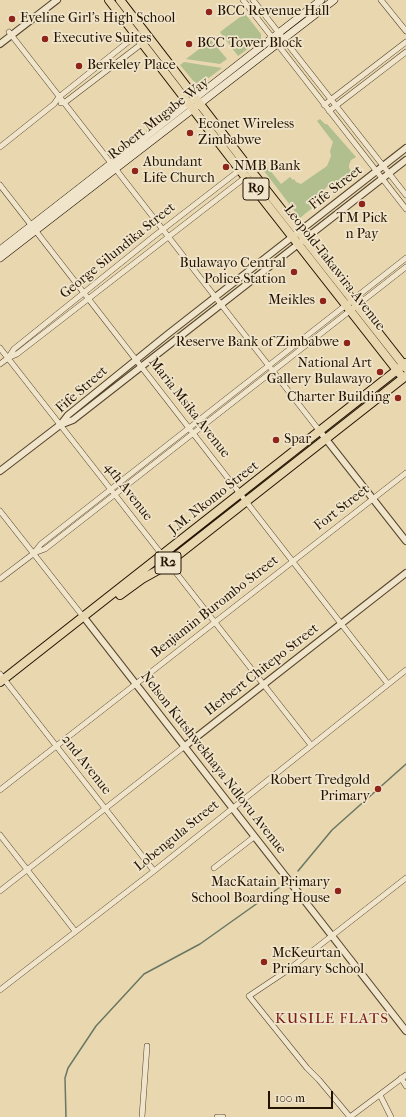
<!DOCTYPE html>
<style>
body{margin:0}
#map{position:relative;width:406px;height:1117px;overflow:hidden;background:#e8d7af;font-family:"IM FELL French Canon",serif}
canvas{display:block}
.scale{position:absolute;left:268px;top:1091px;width:65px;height:18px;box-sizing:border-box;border:2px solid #231300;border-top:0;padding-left:5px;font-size:12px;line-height:14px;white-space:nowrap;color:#231300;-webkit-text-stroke:3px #f0e5cb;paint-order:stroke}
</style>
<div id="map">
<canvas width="406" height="1117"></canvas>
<div class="scale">100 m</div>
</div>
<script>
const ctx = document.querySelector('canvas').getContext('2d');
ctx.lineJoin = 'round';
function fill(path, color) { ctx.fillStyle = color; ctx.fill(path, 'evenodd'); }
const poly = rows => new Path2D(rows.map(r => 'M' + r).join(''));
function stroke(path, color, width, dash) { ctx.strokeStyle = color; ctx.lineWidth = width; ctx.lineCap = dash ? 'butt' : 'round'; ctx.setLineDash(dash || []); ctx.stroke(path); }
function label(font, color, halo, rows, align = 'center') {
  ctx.font = font + ' "IM FELL French Canon",serif'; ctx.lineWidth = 3.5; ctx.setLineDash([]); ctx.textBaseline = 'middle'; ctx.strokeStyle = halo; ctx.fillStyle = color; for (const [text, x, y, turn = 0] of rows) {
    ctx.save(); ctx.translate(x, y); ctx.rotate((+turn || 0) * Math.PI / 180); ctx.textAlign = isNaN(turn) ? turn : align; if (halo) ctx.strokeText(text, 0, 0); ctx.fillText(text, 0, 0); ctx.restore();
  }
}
fill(poly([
 [244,14,247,16,261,34,261,39,238,56,220,32],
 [211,40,227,59,220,64,186,59],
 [184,62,222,68,202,83,200,81,196,84,180,65],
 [320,119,325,124,327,124,356,157,351,160,349,165,349,168,352,172,353,176,340,185,338,183,332,183,321,192,322,200,300,218,261,167,265,164,281,184,290,177,293,180,294,179,296,182,301,184,327,166,331,156,330,151,333,142,317,121]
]), '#b1bf8f');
stroke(poly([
 [298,871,332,830,406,764],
 [66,1117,65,1078,68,1068,96,1026,144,974,200,944,283,885]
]), '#697763', 1.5);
const minor = poly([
 [243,0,406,209],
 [253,0,406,195],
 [381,0,406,31],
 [9,32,318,429],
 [61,103,64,103,144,42],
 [324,105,406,42],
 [329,111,406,52],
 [0,147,54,104,59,97,138,34],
 [0,185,388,684],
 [0,348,311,745],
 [8,358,14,349,153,237,241,169],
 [0,364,8,358,17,354,247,176],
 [0,511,85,619],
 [34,553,45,549,406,267],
 [0,579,33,554,41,544,406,258],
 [0,674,154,871],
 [0,790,406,473],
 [0,835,75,931],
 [214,868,254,837],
 [0,891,185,746],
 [0,990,154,871,406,670],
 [401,1078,406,1086],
 [380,1095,391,1117],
 [142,1117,147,1046],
 [217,1117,223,1117],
 [350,1117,319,1080,307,1068,249,996,288,970,406,878],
 [350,1117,406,1075]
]);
const tertiary = poly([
 [0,44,57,0],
 [61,424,68,415,168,334,406,148],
 [318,429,406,541],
 [0,471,60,425,73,420,406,160],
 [86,620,406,1031],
 [185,746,406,573]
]);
const secondary = poly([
 [0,250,321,0],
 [0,258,334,0]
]);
const trunk = poly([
 [109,0,240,170,400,374],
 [120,0,252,172,406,368],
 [120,595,142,579,160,569,406,376],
 [0,682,406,363]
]);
stroke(minor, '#54442c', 6);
stroke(tertiary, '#54442c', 8);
stroke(secondary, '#231300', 8);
stroke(trunk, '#231300', 10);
stroke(minor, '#f0e5cb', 5);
stroke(tertiary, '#f0e5cb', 6);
stroke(secondary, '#f0e5cb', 7);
stroke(trunk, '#e8d7af', 8);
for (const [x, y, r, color] of [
 [209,12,4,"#8f2418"],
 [12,19,4,"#8f2418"],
 [45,39,4,"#8f2418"],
 [189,44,4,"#8f2418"],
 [79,66,4,"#8f2418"],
 [190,133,4,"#8f2418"],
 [226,167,4,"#8f2418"],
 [135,171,4,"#8f2418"],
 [362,204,4,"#8f2418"],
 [294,272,4,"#8f2418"],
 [323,301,4,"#8f2418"],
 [347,343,4,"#8f2418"],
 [380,372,4,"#8f2418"],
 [398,398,4,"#8f2418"],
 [276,440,4,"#8f2418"],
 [378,789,4,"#8f2418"],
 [338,891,4,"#8f2418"],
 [264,962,4,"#8f2418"]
]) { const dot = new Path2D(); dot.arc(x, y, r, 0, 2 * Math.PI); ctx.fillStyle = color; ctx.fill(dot); stroke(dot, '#f0e5cb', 1.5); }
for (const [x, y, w] of [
 [256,189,26],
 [168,563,26]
]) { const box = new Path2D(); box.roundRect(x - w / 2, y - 11, w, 22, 3); ctx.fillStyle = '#f0e5cb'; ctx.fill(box); stroke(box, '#231300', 1); }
label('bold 13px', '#231300', null, [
 ["R9",256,189],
 ["R2",168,563]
]);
label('14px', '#231300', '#f0e5cb', [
 ["BCC Revenue Hall",217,12],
 ["Eveline Girl's High School",20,19],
 ["Executive Suites",53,39],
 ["BCC Tower Block",197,44],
 ["Berkeley Place",87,66],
 ["Econet Wireless",198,125],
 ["Zimbabwe",198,141],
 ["Abundant",143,163],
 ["Life Church",143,179],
 ["NMB Bank",234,167],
 ["TM Pick",362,219,"center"],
 ["n Pay",362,235,"center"],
 ["Bulawayo Central",286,264,"right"],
 ["Police Station",286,280,"right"],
 ["Meikles",315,301,"right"],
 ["Reserve Bank of Zimbabwe",339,343,"right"],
 ["National Art",372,364,"right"],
 ["Gallery Bulawayo",372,380,"right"],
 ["Charter Building",390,398,"right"],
 ["Spar",284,440],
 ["Robert Tredgold",370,781,"right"],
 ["Primary",370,797,"right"],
 ["MacKatain Primary",330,883,"right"],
 ["School Boarding House",330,899,"right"],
 ["McKeurtan",272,954],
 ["Primary School",272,970]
], 'left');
label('14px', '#231300', '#f0e5cb', [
 ["Robert Mugabe Way",159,119,-38],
 ["Fife Street",336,188,-38],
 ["George Silundika Street",118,251,-39],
 ["Leopold Takawira Avenue",334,268,52],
 ["Fife Street",82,390,-41],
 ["Maria Msika Avenue",189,408,52],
 ["4th Avenue",128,492,52],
 ["J.M. Nkomo Street",214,498,-38],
 ["Fort Street",342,508,-38],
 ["Benjamin Burombo Street",215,607,-38],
 ["Herbert Chitepo Street",262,670,-38],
 ["Nelson Kutshwekhaya Ndlovu Avenue",213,763,52],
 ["2nd Avenue",86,765,52],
 ["Lobengula Street",177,836,-39]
]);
ctx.letterSpacing = '1px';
label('15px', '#7a1f14', '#f0e5cb', [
 ["KUSILE FLATS",332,1019]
]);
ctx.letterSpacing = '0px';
</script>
